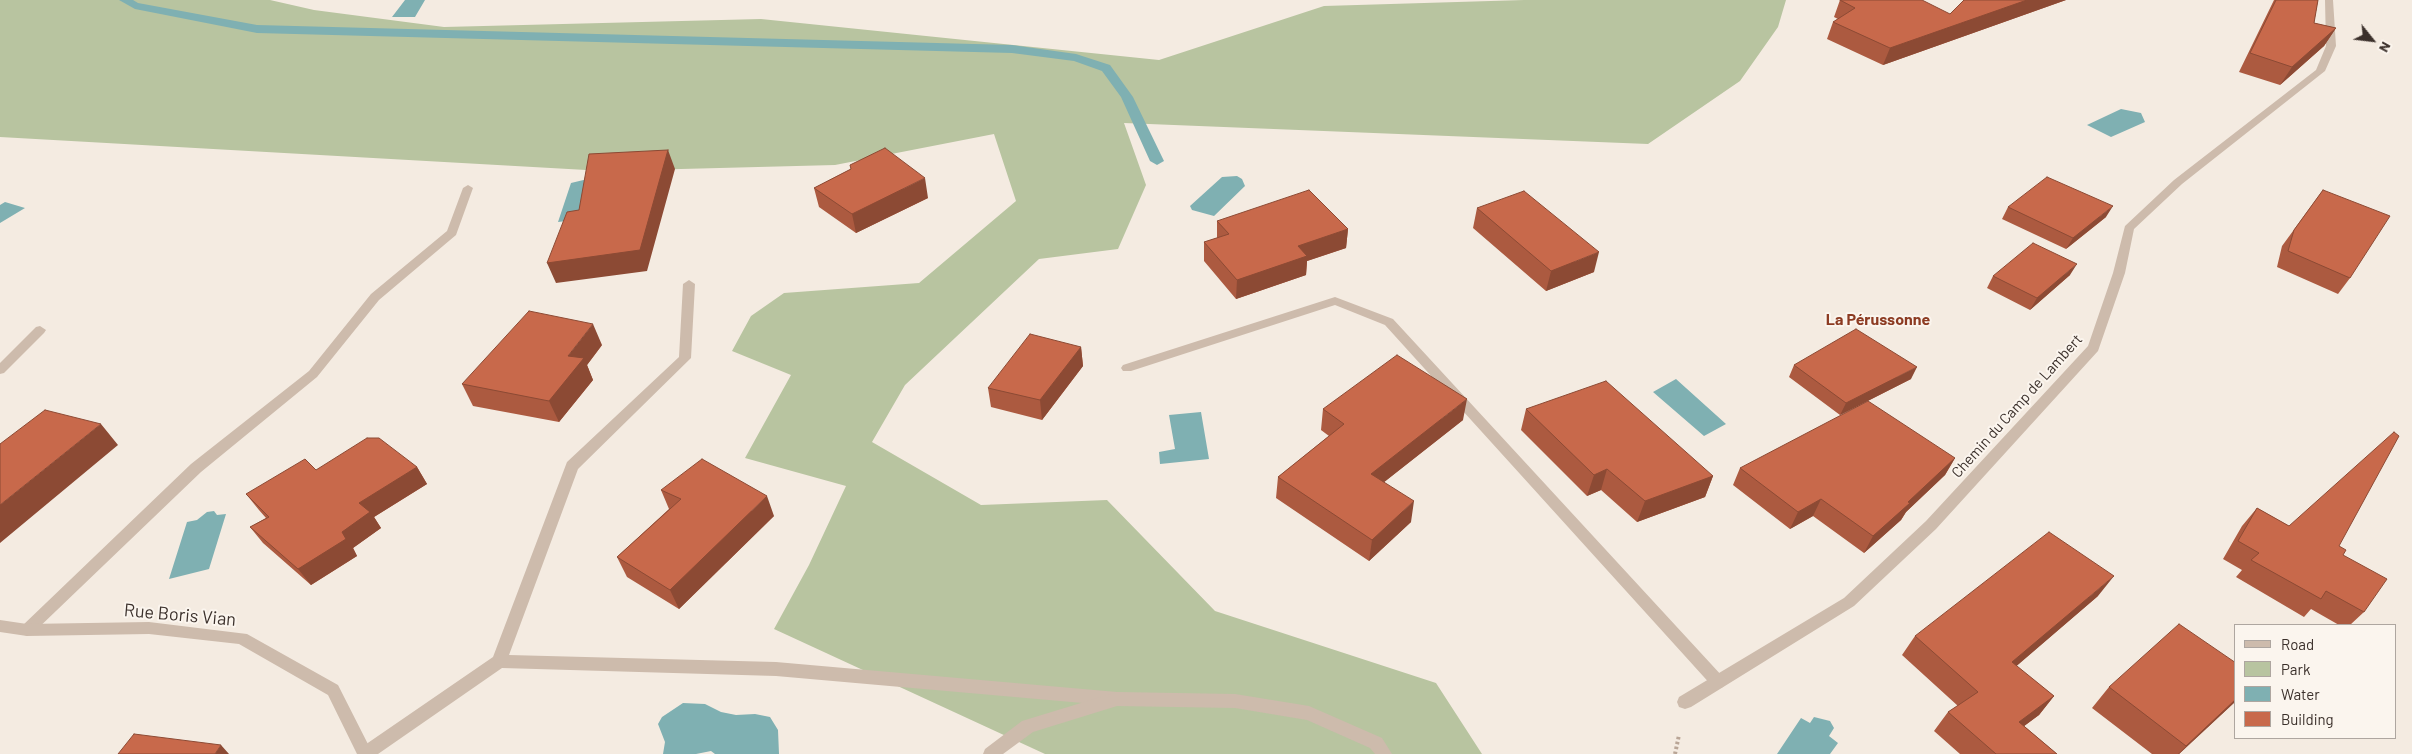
<!DOCTYPE html>
<meta charset="utf-8">
<style>
body{margin:0}
#map{position:relative;width:2412px;height:754px;overflow:hidden;background:#f4ebe1;font-family:Barlow,sans-serif}
canvas{display:block}
.legend{position:absolute;left:2234px;top:624px;width:162px;height:115px;box-sizing:border-box;background:#fbf5ee;border:1px solid #aea6a0;margin:0;padding:6px 9px;list-style:none;font-size:15px;color:#3b302b}
.legend li{display:flex;align-items:center;gap:10px;height:25px}
.legend b{width:25px;border:1px solid #aea6a0}
.north{position:absolute;left:2347px;top:15px;width:50px;height:50px;-webkit-text-stroke:4px #fbf5ee;paint-order:stroke;rotate:119deg;font-size:14px;font-weight:700;line-height:20px;text-align:center;color:#3b302b}
.north::after{content:'';display:block;margin:auto;width:18px;height:22px;background:#3b302b;clip-path:polygon(50% 0,100% 100%,50% 72%,0 100%)}
</style>
<div id="map">
<canvas width="2412" height="754"></canvas>
<ul class="legend">
<li><b style="height:6px;background:#cdbbac"></b>Road</li>
<li><b style="height:14px;background:#b8c4a0"></b>Park</li>
<li><b style="height:14px;background:#7fb0b2"></b>Water</li>
<li><b style="height:14px;background:#c8694b"></b>Building</li>
</ul>
<div class="north">N</div>
</div>
<script>
const ctx = document.querySelector('canvas').getContext('2d');
ctx.lineJoin = 'round';
function fill(path, color) { ctx.fillStyle = color; ctx.fill(path, 'evenodd'); }
const poly = rows => new Path2D(rows.map(r => 'M' + r).join(''));
function stroke(path, color, width, dash) { ctx.strokeStyle = color; ctx.lineWidth = width; ctx.lineCap = dash ? 'butt' : 'round'; ctx.setLineDash(dash || []); ctx.stroke(path); }
function label(font, color, halo, rows, align = 'center') {
  ctx.font = font + ' Barlow,sans-serif'; ctx.lineWidth = 4; ctx.setLineDash([]); ctx.textBaseline = 'middle'; ctx.strokeStyle = halo; ctx.fillStyle = color; for (const [text, x, y, turn = 0] of rows) {
    ctx.save(); ctx.translate(x, y); ctx.rotate((+turn || 0) * Math.PI / 180); ctx.textAlign = isNaN(turn) ? turn : align; if (halo) ctx.strokeText(text, 0, 0); ctx.fillText(text, 0, 0); ctx.restore();
  }
}
fill(poly([
 [0,0,270,0,314,10,444,27,761,19,1159,60,1324,6,1524,0,1786,0,1778,27,1740,81,1648,144,1124,123,1146,185,1118,249,1039,259,905,385,872,442,981,505,1107,500,1215,611,1436,683,1482,754,1045,754,774,629,809,565,846,486,745,458,791,375,732,351,751,316,784,293,919,283,1016,201,994,134,835,165,604,171,0,137]
]), '#b8c4a0');
fill(poly([
 [405,0,425,0,415,17,392,17],
 [2121,109,2141,113,2145,122,2111,137,2087,125],
 [1237,176,1242,179,1245,186,1214,216,1192,210,1190,206,1222,177],
 [596,177,584,219,558,222,571,183],
 [5,202,25,208,0,223,0,205],
 [1676,379,1726,424,1704,436,1653,392],
 [1201,412,1209,459,1160,464,1159,452,1175,449,1169,415],
 [214,511,217,515,226,514,209,569,169,579,187,522,197,520,207,512],
 [683,703,705,704,721,712,736,715,755,714,770,717,778,730,779,754,715,754,711,751,696,754,663,754,665,742,658,724,662,717],
 [1814,717,1830,721,1834,728,1829,736,1838,743,1830,754,1777,754,1801,718,1810,723]
]), '#7fb0b2');
fill(poly([
 [119,0,133,0,138,3,257,25,1012,45,1076,54,1110,65,1133,97,1164,161,1157,165,1150,161,1121,97,1102,71,1074,61,1012,53,257,33,135,9,119,0]
]), '#7fb0b2');
stroke(poly([
 [1675,754,1679,735]
]), '#b9a596', 4, [2.5, 2.5]);
fill(poly([
 [468,185,473,188,456,235,379,300,317,377,201,472,32,634,27,636,22,634,20,630,22,626,191,464,309,371,371,294,447,231,463,188,468,185],
 [689,280,695,284,691,358,578,469,509,655,776,662,1117,692,1123,694,1125,699,1123,704,1117,706,776,676,502,668,378,754,357,754,359,749,493,657,567,462,679,357,683,284,689,280],
 [1335,297,1393,319,1723,677,1726,682,1723,687,1718,689,1713,687,1385,325,1335,305,1131,371,1123,371,1121,368,1123,365,1335,297],
 [40,326,46,330,44,333,4,373,0,374,0,363,36,327,40,326]
]), '#cdbbac');
fill(poly([
 [2325,0,2333,0,2336,46,2325,71,2182,184,2134,229,2125,273,2098,351,1936,529,1854,606,1691,707,1685,709,1679,707,1677,702,1679,697,1844,598,1926,521,2088,346,2113,273,2125,226,2174,180,2316,70,2326,46,2325,0],
 [0,620,27,624,149,622,247,634,338,685,373,754,357,754,328,695,239,644,149,634,27,636,0,632,0,620],
 [1117,692,1235,694,1309,706,1382,738,1392,754,1375,754,1370,748,1307,720,1235,708,1117,706,1033,732,1003,754,983,754,985,749,1022,721,1117,692]
]), '#cdbbac');
fill(poly([
 [1840,0,1950,14,1964,0,2066,0,1883,65,1827,39,1833,22,1838,19,1834,17],
 [2274,0,2318,0,2314,23,2336,28,2324,46,2280,85,2239,72],
 [851,169,928,198,856,233,819,207,814,188],
 [2323,190,2350,278,2338,294,2277,267,2282,246],
 [2008,207,2106,217,2066,249,2002,219],
 [1477,208,1594,272,1546,291,1473,228],
 [1217,221,1348,229,1346,248,1307,261,1306,275,1236,299,1204,261,1204,242,1217,238],
 [2070,275,2030,310,1987,288,1993,276],
 [602,345,587,365,593,380,559,422,473,406,462,384],
 [1081,347,1083,366,1042,420,991,407,988,388],
 [1794,365,1911,379,1840,415,1789,377],
 [1323,409,1463,420,1384,482,1411,522,1369,561,1276,498,1278,477,1329,436,1321,430],
 [1526,409,1713,476,1705,497,1637,522,1601,490,1587,496,1521,430],
 [1955,458,1945,475,1906,512,1901,520,1864,553,1813,516,1790,529,1733,485,1740,468],
 [417,467,427,484,374,517,381,528,353,548,357,556,311,585,263,543,250,527,266,518,259,510,246,494,316,470],
 [661,490,774,516,679,609,627,577,617,557,669,509],
 [2257,508,2289,526,2339,546,2364,612,2350,625,2339,625,2311,609,2304,617,2236,577,2242,570,2223,559,2242,526],
 [2098,596,2016,666,2054,696,2039,715,2024,726,2057,754,1960,754,1934,731,1948,712,1958,706,1902,655,1915,636],
 [2236,663,2236,701,2179,754,2152,754,2092,708,2109,687]
]), '#ac5a40');
fill(poly([
 [2027,0,2066,0,1883,65,1890,48],
 [2336,28,2324,46,2280,85,2292,67],
 [668,150,675,169,647,271,556,283,547,263],
 [925,178,928,198,856,233,852,214],
 [2113,206,2106,217,2066,249,2073,238],
 [1348,229,1346,248,1307,261,1306,275,1236,299,1237,280,1298,246],
 [1599,252,1594,272,1546,291,1551,271],
 [2077,264,2070,275,2030,310,2037,298],
 [593,324,602,345,587,365,593,380,559,422,549,401,568,356],
 [1081,347,1083,366,1042,420,1040,400],
 [1917,367,1911,379,1840,415,1846,403],
 [1467,399,1463,420,1369,494,1371,474],
 [101,424,118,445,0,543,0,505],
 [1955,458,1945,475,1906,512,1901,520,1864,553,1873,536,1908,502],
 [417,467,427,484,374,517,381,528,353,548,357,556,311,585,298,569,342,532,359,503],
 [1607,469,1601,490,1587,496,1594,475],
 [1713,476,1705,497,1637,522,1645,501],
 [767,496,774,516,679,609,670,590],
 [1821,499,1813,516,1790,529,1798,512],
 [1414,501,1411,522,1369,561,1372,540],
 [2114,576,2098,596,1998,682,2012,662],
 [2054,696,2039,715,2004,741,2019,722],
 [2236,699,2236,701,2179,754,2178,754],
 [221,745,229,754,215,754]
]), '#8c4a34');
const building = poly([
 [1840,0,1922,0,1950,14,1964,0,2027,0,1890,48,1833,22,1855,8,1840,0],
 [2276,0,2318,0,2314,23,2336,28,2292,67,2250,53,2276,0],
 [885,148,925,178,852,214,814,188,851,169,850,165,885,148],
 [668,150,640,250,547,263,567,212,579,210,589,154,668,150],
 [2047,177,2113,206,2073,238,2008,207,2047,177],
 [1309,190,1348,229,1298,246,1307,256,1237,280,1204,242,1229,234,1217,221,1309,190],
 [2323,190,2390,216,2350,278,2288,251,2294,230,2323,190],
 [1524,191,1599,252,1551,271,1477,208,1524,191],
 [2033,243,2077,264,2037,298,1993,276,2033,243],
 [529,311,593,324,568,356,584,358,549,401,462,384,529,311],
 [1856,329,1917,367,1846,403,1794,365,1856,329],
 [1030,334,1081,347,1040,400,988,388,1030,334],
 [1397,355,1467,399,1371,474,1414,501,1372,540,1278,477,1344,424,1323,409,1397,355],
 [1606,381,1713,476,1645,501,1607,469,1594,475,1526,409,1606,381],
 [1868,401,1955,458,1908,502,1910,503,1873,536,1821,499,1798,512,1740,468,1868,401],
 [45,410,101,424,0,505,0,444,45,410],
 [2394,432,2399,436,2339,546,2346,550,2343,555,2387,579,2364,612,2326,591,2321,599,2251,560,2259,553,2238,541,2257,508,2289,526,2394,432],
 [367,438,379,438,417,467,359,503,370,512,342,532,346,539,298,569,250,527,269,517,246,494,305,459,316,470,367,438],
 [702,459,767,496,670,590,617,557,681,499,661,490,702,459],
 [2049,532,2114,576,2012,662,2054,696,2019,722,2057,754,1996,754,1948,712,1978,692,1915,636,2049,532],
 [2179,624,2236,663,2236,699,2186,746,2109,687,2179,624],
 [134,734,221,745,215,754,118,754,134,734]
]);
fill(building, '#c8694b');
stroke(building, '#8c4a34', 1);
label('15px', '#3b302b', '#fbf5ee', [
 ["Chemin du Camp de Lambert",2017,406,-48]
]);
label('bold 16px', '#8c3b22', '#fbf5ee', [
 ["La Pérussonne",1878,320]
]);
label('18px', '#3b302b', '#fbf5ee', [
 ["Rue Boris Vian",180,615,5]
]);
</script>
